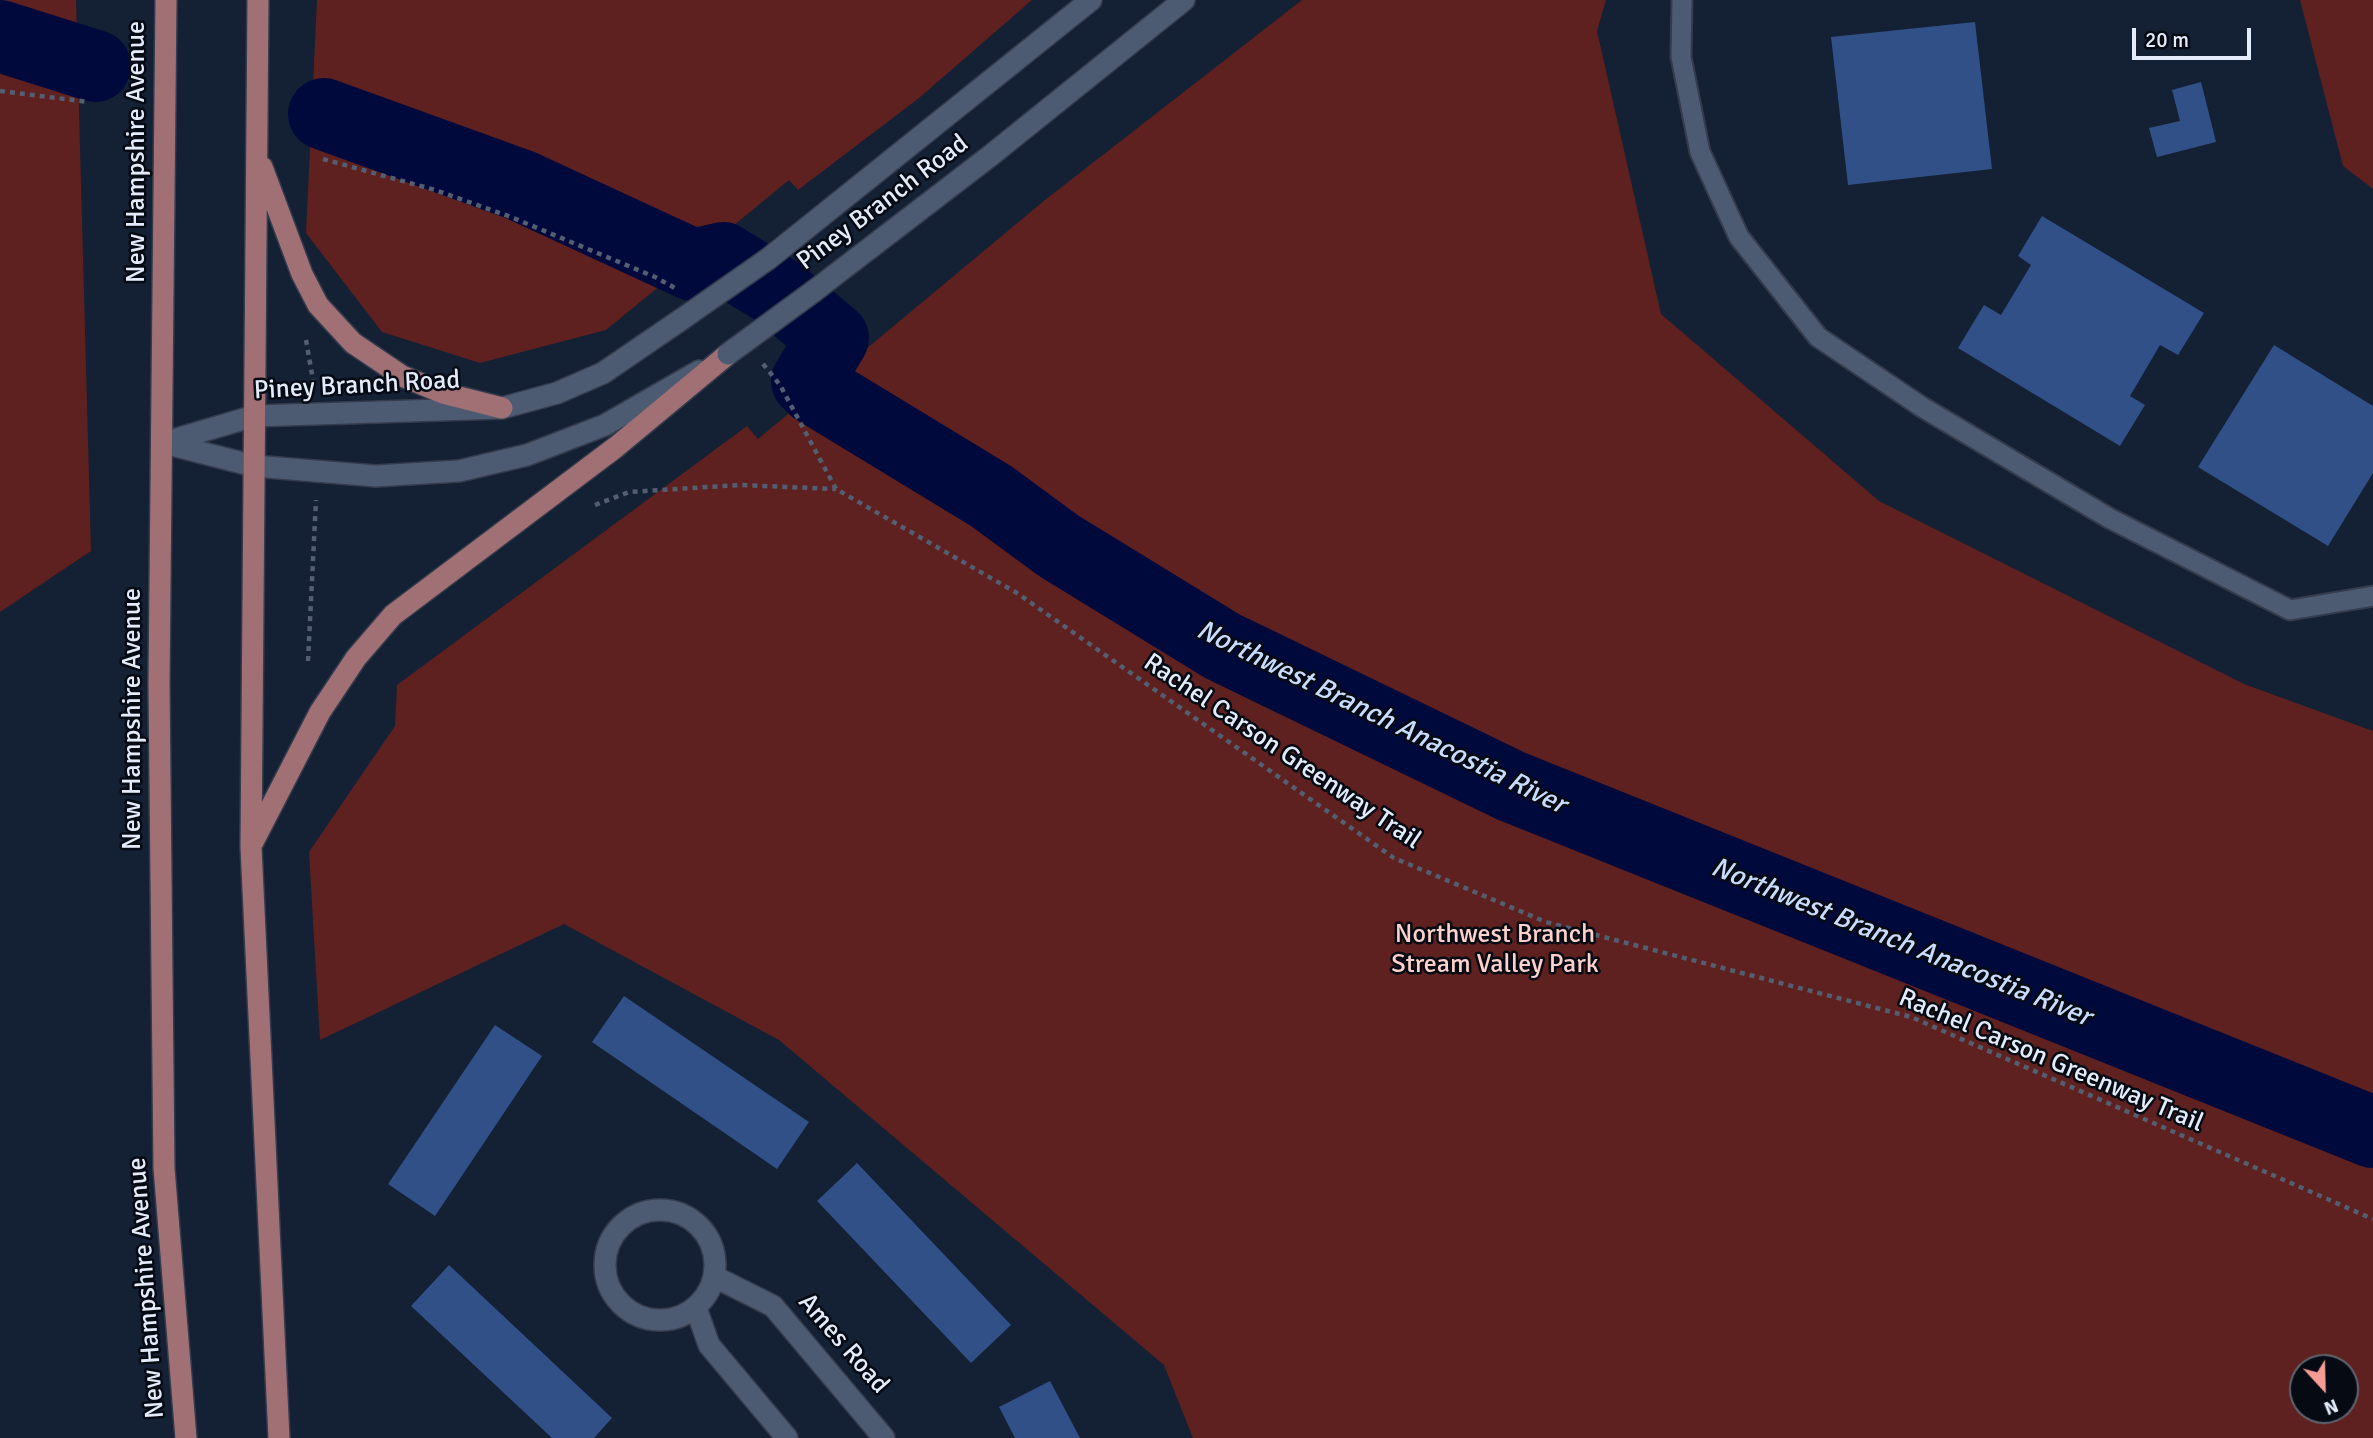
<!DOCTYPE html>
<style>
body{margin:0}
#map{position:relative;width:2373px;height:1438px;overflow:hidden;background:#142034;font-family:Signika,sans-serif}
canvas{display:block}
.north{position:absolute;left:2289px;top:1354px;width:70px;height:70px;box-sizing:border-box;background:#050a13;border:2px solid #5e6470;border-radius:50%;rotate:158deg;font-size:19px;font-weight:700;line-height:28px;text-align:center;color:#e4ecfb}
.north::after{content:'';display:block;margin:auto;width:24px;height:32px;background:#f59c94;clip-path:polygon(50% 0,100% 100%,50% 72%,0 100%)}
.scale{position:absolute;left:2132px;top:28px;width:119px;height:32px;box-sizing:border-box;border:4px solid #e4ecfb;border-top:0;padding-left:9px;font-size:21px;line-height:24px;white-space:nowrap;color:#e4ecfb;-webkit-text-stroke:5px #050a13;paint-order:stroke}
</style>
<div id="map">
<canvas width="2373" height="1438"></canvas>
<div class="north">N</div>
<div class="scale">20 m</div>
</div>
<script>
const ctx = document.querySelector('canvas').getContext('2d');
ctx.lineJoin = 'round';
function fill(path, color) { ctx.fillStyle = color; ctx.fill(path, 'evenodd'); }
const poly = rows => new Path2D(rows.map(r => 'M' + r).join(''));
function stroke(path, color, width, dash) { ctx.strokeStyle = color; ctx.lineWidth = width; ctx.lineCap = dash ? 'butt' : 'round'; ctx.setLineDash(dash || []); ctx.stroke(path); }
function label(font, color, halo, rows, align = 'center') {
  ctx.font = font + ' Signika,sans-serif'; ctx.lineWidth = 5; ctx.setLineDash([]); ctx.textBaseline = 'middle'; ctx.strokeStyle = halo; ctx.fillStyle = color; for (const [text, x, y, turn = 0] of rows) {
    ctx.save(); ctx.translate(x, y); ctx.rotate((+turn || 0) * Math.PI / 180); ctx.textAlign = isNaN(turn) ? turn : align; if (halo) ctx.strokeText(text, 0, 0); ctx.fillText(text, 0, 0); ctx.restore();
  }
}
fill(poly([
 [0,0,76,0,91,551,0,612],
 [317,0,1032,0,919,98,798,190,789,180,606,330,480,363,382,332,306,233],
 [1302,0,1606,0,1597,31,1661,314,1879,501,2244,684,2373,731,2373,1438,1193,1438,1164,1365,779,1040,564,924,320,1040,309,852,395,726,397,685,747,426,758,439,1045,200],
 [2303,1368,2345,1368,2345,1410,2303,1410],
 [2300,0,2373,0,2373,189,2343,166]
]), '#5e211f');
stroke(poly([
 [0,36,95,66],
 [324,114,520,185,693,265,723,258,778,292,833,338,807,381,815,389,991,496,1059,546,1222,646,1511,786,2373,1132]
]), '#00093c', 72);
fill(poly([
 [1975,22,1992,169,1848,185,1831,37],
 [2201,82,2216,142,2157,157,2149,128,2180,121,2172,90],
 [2042,216,2204,313,2178,355,2160,345,2130,396,2145,405,2120,446,1958,348,1984,305,2001,315,2031,265,2018,256],
 [2274,345,2373,406,2373,473,2328,546,2198,467],
 [624,996,809,1122,777,1169,592,1042],
 [495,1025,542,1056,435,1216,388,1184],
 [857,1163,1011,1325,971,1363,817,1201],
 [449,1265,612,1418,594,1438,552,1438,411,1306],
 [1050,1381,1080,1438,1015,1438,999,1407]
]), '#315088');
const lane = poly([
 [1682,0,1681,57,1700,152,1739,237,1818,337,1922,407,2109,518,2290,610,2373,596]
]);
const street = poly([
 '605 1265a55 55 0 1 1 110 0a55 55 0 1 1-110 0Z',
 [715,1277,773,1306,884,1438],
 [696,1308,709,1345,787,1438]
]);
const secondary = poly([
 [768,259,1091,0],
 [814,291,990,156,1184,0],
 [166,442,254,416,502,408,557,393,603,373,682,319],
 [164,443,254,466,376,476,459,471,527,455,605,425,699,371]
]);
const primary = poly([
 [166,0,159,683,164,1168,186,1438],
 [258,0,251,847,279,1438],
 [262,167,302,274,318,305,353,343,402,376,443,393,502,408],
 [253,842,320,712,356,658,393,615,616,447,728,354]
]);
stroke(lane, '#343b4c', 23);
stroke(street, '#343b4c', 24);
stroke(secondary, '#343b4c', 24);
stroke(primary, '#343b4c', 24);
stroke(poly([
 [0,91,89,102],
 [323,159,435,190,511,217,655,277,675,288],
 [306,340,313,380],
 [763,364,780,385,836,489,1017,593,1394,858,1546,922,1911,1017,2373,1219],
 [595,505,629,492,740,485,836,489],
 [308,661,316,500]
]), '#535e71', 4.5, [5, 5]);
stroke(lane, '#4c5a72', 19);
stroke(street, '#4c5a72', 21);
stroke(secondary, '#4c5a72', 21);
stroke(primary, '#a17075', 21);
const secondaryBridge = poly([
 [682,319,768,259],
 [728,354,814,291]
]);
stroke(secondaryBridge, '#343b4c', 24, []);
stroke(secondaryBridge, '#4c5a72', 21);
label('26px', '#e4ecfb', '#050a13', [
 ["New Hampshire Avenue",137,152,-90],
 ["Piney Branch Road",883,203,-37],
 ["Piney Branch Road",357,386,-3],
 ["New Hampshire Avenue",133,719,-90],
 ["Rachel Carson Greenway Trail",1282,752,34],
 ["Rachel Carson Greenway Trail",2051,1061,23],
 ["New Hampshire Avenue",147,1288,-94],
 ["Ames Road",843,1344,49]
]);
label('26px', '#fed1cc', '#050a13', [
 ["Northwest Branch",1495,935],
 ["Stream Valley Park",1495,965]
]);
label('italic 28px', '#c8dcfe', '#050a13', [
 ["Northwest Branch Anacostia River",1381,718,26],
 ["Northwest Branch Anacostia River",1901,943,22]
]);
</script>
